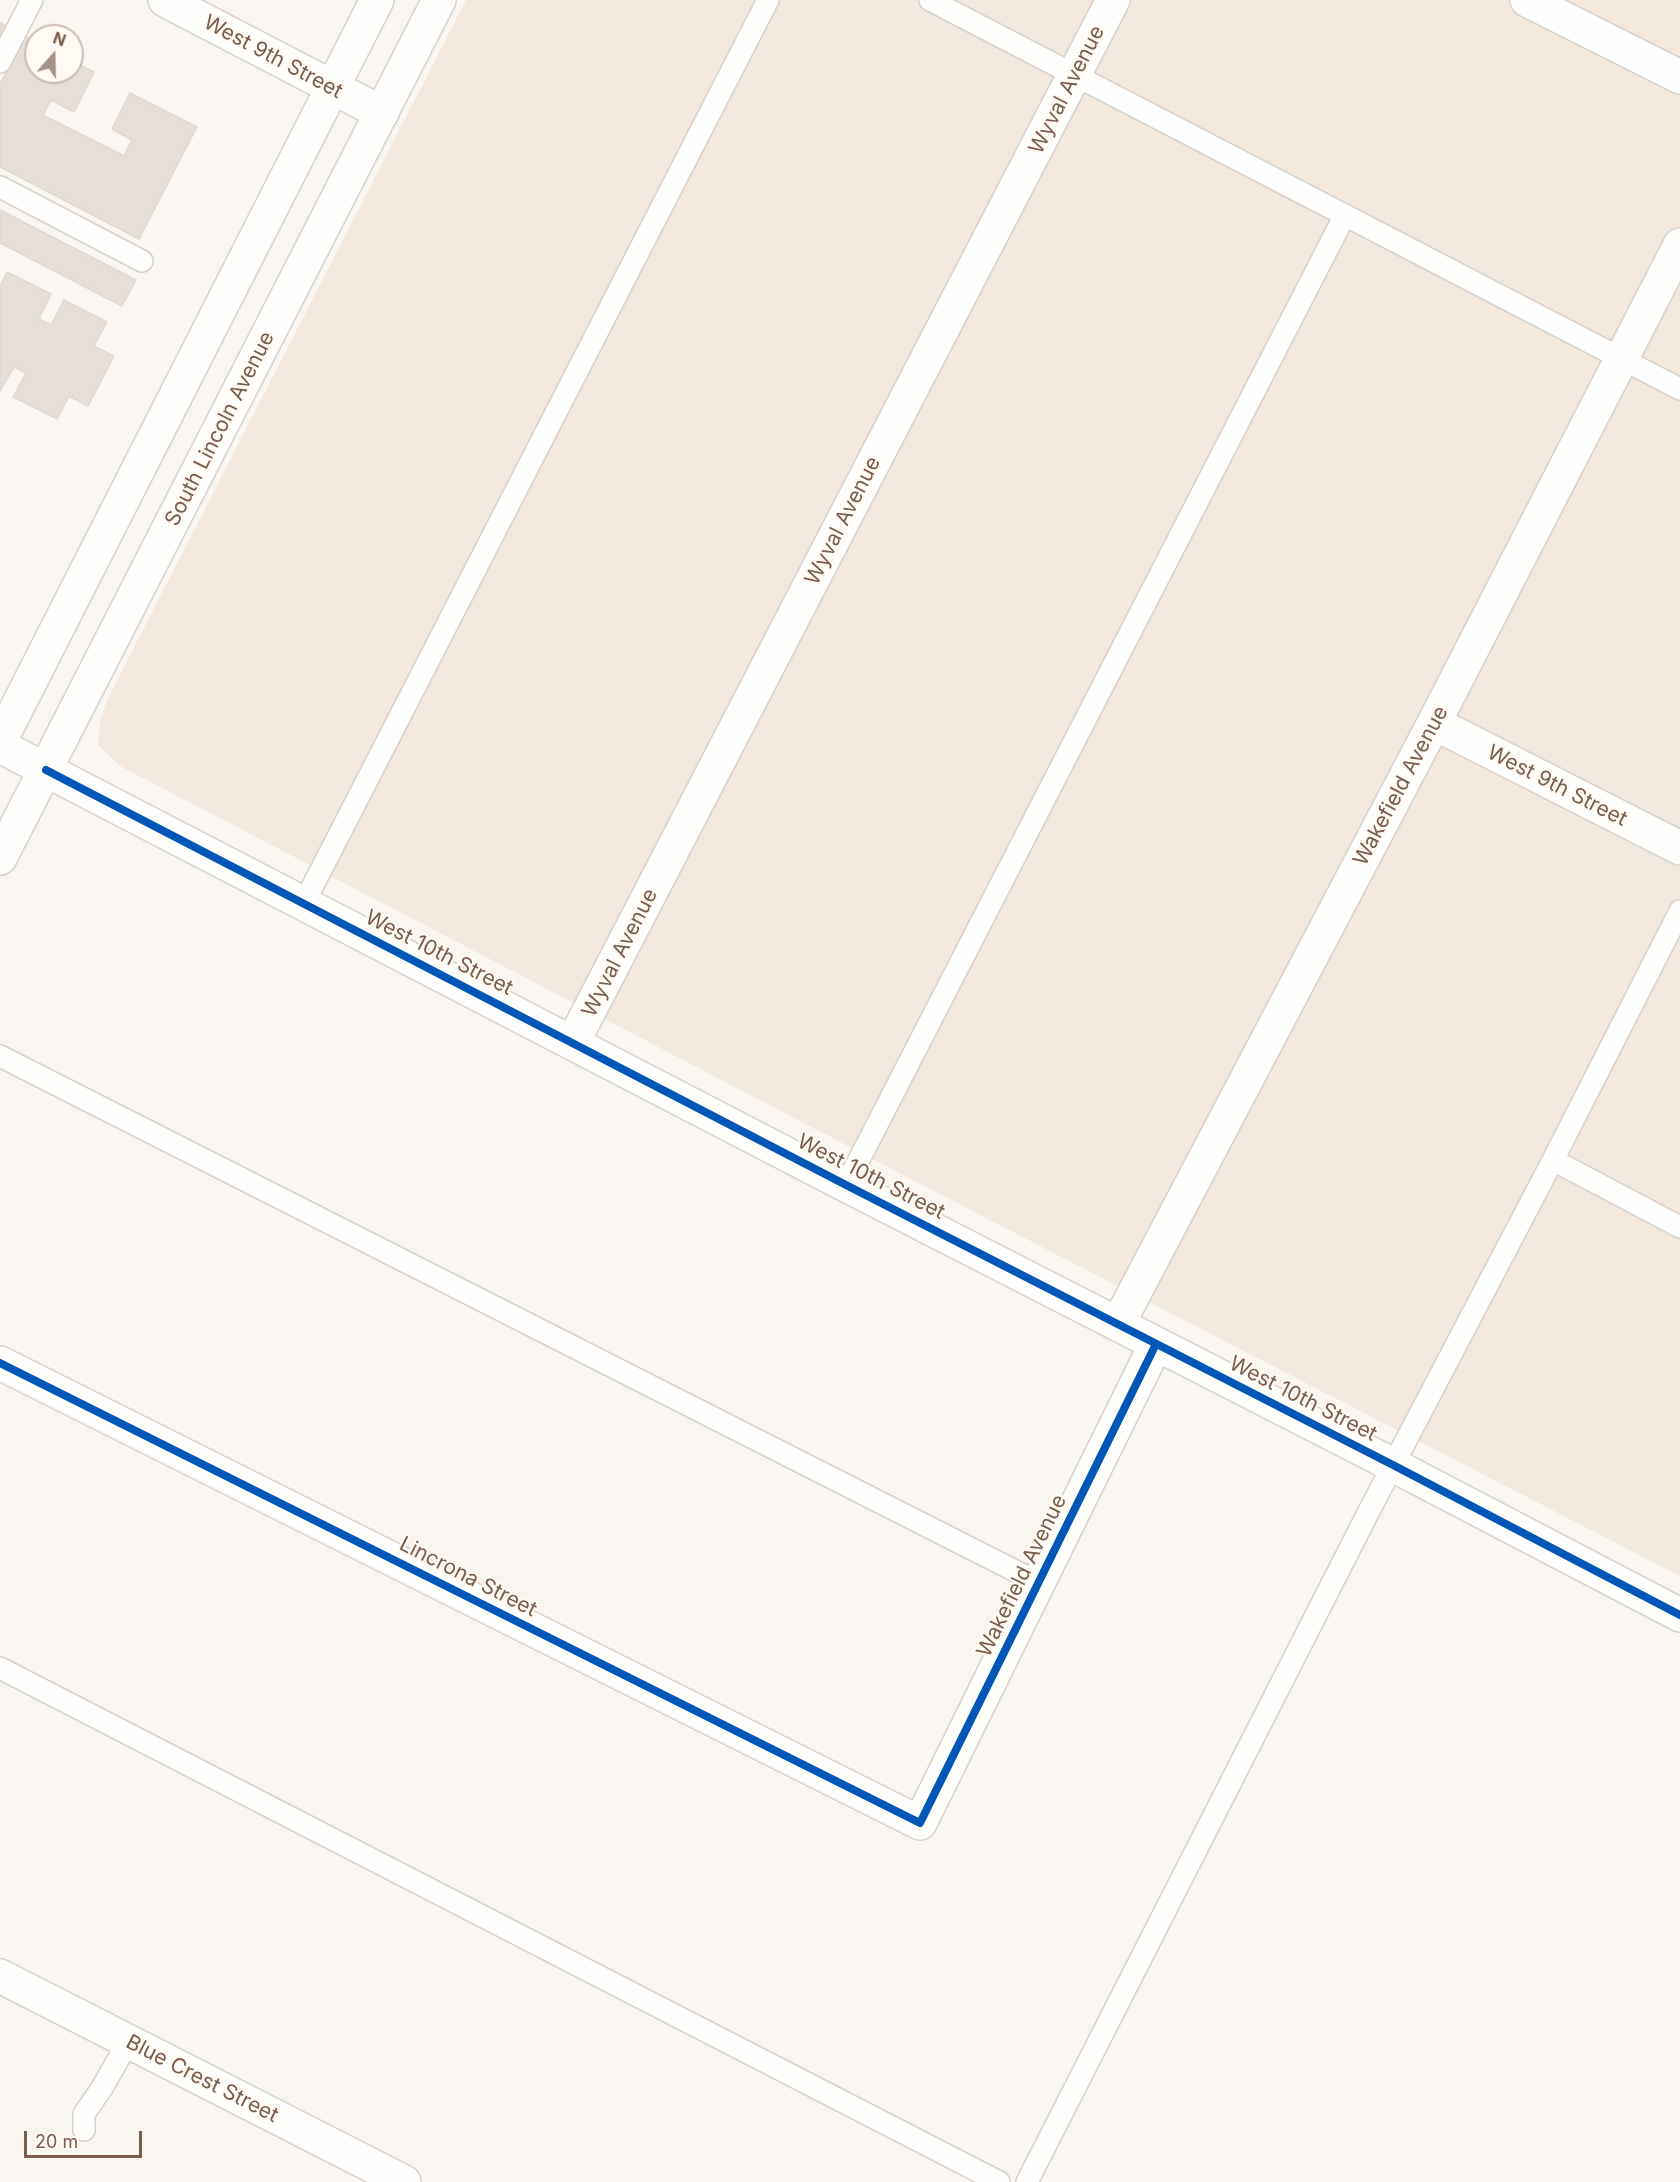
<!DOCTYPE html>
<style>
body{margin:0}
#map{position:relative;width:1680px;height:2182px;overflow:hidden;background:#f9f5f0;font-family:Inter,sans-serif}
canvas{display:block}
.north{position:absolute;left:24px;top:24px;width:60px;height:60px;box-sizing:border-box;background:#fffaf3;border:2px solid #cabbb1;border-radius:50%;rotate:20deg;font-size:16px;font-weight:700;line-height:24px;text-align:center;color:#7a5c4d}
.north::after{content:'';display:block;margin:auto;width:21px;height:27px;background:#a69286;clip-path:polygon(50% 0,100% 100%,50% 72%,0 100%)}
.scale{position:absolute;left:24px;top:2131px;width:118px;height:27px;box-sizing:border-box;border:3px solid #7a5c4d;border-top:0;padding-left:8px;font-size:18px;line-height:21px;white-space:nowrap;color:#7a5c4d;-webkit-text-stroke:4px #fffaf3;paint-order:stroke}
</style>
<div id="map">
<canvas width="1680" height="2182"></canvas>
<div class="north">N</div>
<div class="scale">20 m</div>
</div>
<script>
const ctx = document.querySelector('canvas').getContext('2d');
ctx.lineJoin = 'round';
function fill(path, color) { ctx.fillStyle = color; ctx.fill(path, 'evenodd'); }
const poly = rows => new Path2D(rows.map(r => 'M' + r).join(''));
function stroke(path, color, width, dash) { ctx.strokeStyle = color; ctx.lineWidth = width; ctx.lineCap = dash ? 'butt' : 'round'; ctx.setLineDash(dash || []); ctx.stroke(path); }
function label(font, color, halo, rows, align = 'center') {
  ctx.font = font + ' Inter,sans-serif'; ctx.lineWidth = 4.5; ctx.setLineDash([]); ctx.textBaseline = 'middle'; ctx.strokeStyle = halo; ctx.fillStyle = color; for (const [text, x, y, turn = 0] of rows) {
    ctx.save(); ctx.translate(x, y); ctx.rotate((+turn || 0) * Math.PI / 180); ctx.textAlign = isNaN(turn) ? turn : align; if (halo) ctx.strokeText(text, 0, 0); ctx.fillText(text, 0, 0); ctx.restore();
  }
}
fill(poly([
 [466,0,1680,0,1680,1576,980,1215,120,766,98,745,100,721,108,698]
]), '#f2e8de');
const building = poly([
 [0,23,7,26,0,40,0,23],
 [25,36,36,42,36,72,72,72,72,61,94,72,74,112,51,100,43,115,124,156,132,140,112,129,130,93,197,127,139,239,0,167,0,84,25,36],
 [0,210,136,280,122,306,0,243,0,210],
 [7,272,51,294,39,319,51,325,64,300,107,322,94,346,114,356,88,406,69,396,57,419,13,397,26,373,14,367,0,391,0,286,7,272]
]);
fill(building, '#e6ded7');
stroke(building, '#e2d8d2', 1.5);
const service = poly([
 [930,0,1680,389],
 [0,62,32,0],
 [0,187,142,261],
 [304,903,768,0],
 [0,1056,1039,1583],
 [1553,1160,1680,1227],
 [846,1185,1345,215],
 [0,1668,999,2182],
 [84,2130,84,2114,102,2088,128,2042],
 [1027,2182,1368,1513,1553,1160,1680,911]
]);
const minor = poly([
 [165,0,382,113],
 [1527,0,1680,77],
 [1434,723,1680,848],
 [573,1042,1113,0],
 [1118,1324,1434,723,1680,245],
 [0,1363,920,1823,1156,1344],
 [0,1976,404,2182]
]);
const tertiary = poly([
 [46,770,846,1185,1393,1465,1680,1615]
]);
const secondary = poly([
 [0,741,377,0],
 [0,746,46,770],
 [0,858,439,0]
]);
stroke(service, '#d7d1cb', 24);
stroke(minor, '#d7d1cb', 36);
stroke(tertiary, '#d7d1cb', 36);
stroke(secondary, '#d9d2cb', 36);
stroke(service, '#fefefd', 21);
stroke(minor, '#fefefd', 33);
stroke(tertiary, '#fefefd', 33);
stroke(secondary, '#fefefd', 33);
stroke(poly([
 [46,770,846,1185,1393,1465,1680,1615],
 [0,1363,920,1823,1156,1344]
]), '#0057b8', 8);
label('21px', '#7a5c4d', '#fffaf3', [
 ["West 9th Street",273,57,28],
 ["Wyval Avenue",1067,90,-63],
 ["South Lincoln Avenue",220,429,-63],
 ["Wyval Avenue",843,521,-63],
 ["Wakefield Avenue",1401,786,-62],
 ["West 9th Street",1557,786,27],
 ["West 10th Street",439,953,27],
 ["Wyval Avenue",620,953,-63],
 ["West 10th Street",871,1177,27],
 ["West 10th Street",1303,1399,27],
 ["Wakefield Avenue",1022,1576,-64],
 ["Lincrona Street",468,1577,27],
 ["Blue Crest Street",202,2079,27]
]);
</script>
